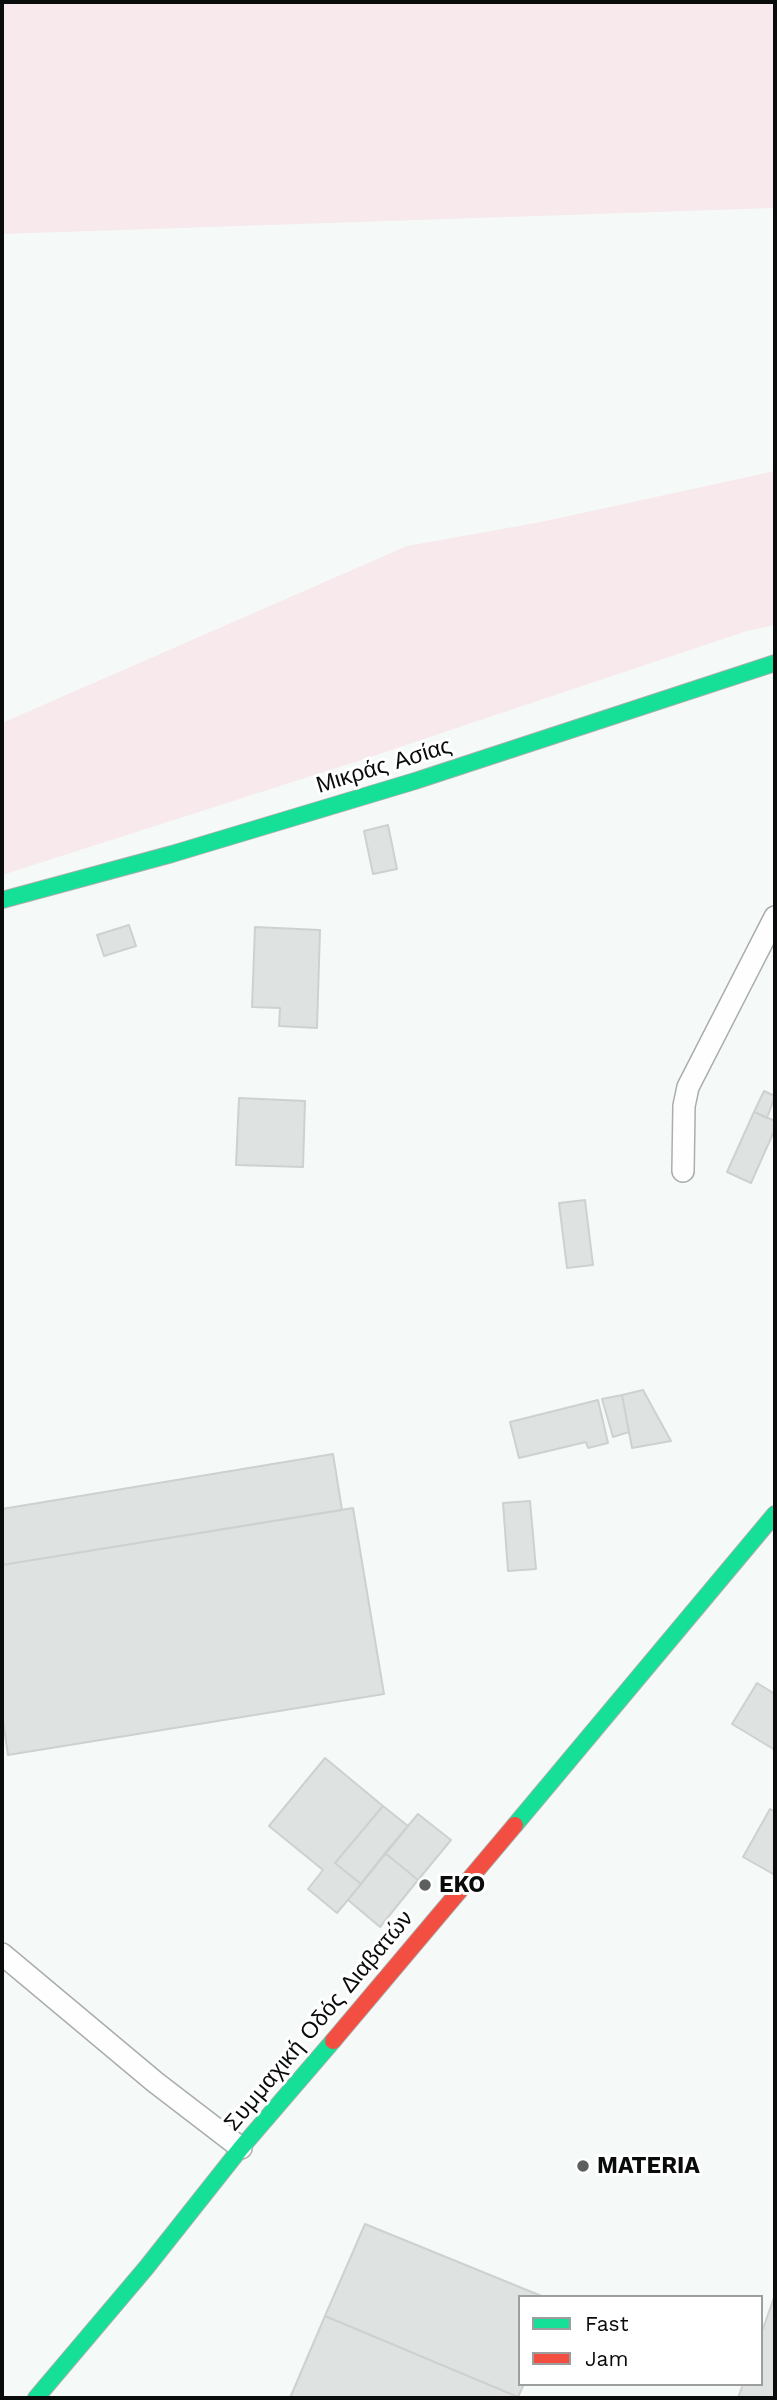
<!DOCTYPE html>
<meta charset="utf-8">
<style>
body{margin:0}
#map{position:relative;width:777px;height:2400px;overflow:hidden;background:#f5faf8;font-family:"Work Sans",sans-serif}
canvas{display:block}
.frame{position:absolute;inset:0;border:4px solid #0a0c0b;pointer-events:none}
.legend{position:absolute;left:518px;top:2295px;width:245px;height:91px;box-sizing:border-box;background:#fff;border:2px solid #9d9e9d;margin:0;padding:9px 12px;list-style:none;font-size:21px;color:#0a0c0b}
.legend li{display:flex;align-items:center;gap:14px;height:35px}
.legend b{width:35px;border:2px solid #9d9e9d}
</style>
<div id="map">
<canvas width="777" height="2400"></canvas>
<div class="frame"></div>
<ul class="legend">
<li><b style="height:9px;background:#16e098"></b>Fast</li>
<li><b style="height:9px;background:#f24e42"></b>Jam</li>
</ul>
</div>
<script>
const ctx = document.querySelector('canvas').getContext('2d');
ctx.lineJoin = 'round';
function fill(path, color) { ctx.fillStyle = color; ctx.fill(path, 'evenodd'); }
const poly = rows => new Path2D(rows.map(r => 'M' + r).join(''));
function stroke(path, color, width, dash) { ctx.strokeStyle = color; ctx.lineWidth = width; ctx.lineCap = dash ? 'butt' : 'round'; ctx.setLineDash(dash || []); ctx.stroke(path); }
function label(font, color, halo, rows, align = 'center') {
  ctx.font = font + ' "Work Sans",sans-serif'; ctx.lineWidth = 6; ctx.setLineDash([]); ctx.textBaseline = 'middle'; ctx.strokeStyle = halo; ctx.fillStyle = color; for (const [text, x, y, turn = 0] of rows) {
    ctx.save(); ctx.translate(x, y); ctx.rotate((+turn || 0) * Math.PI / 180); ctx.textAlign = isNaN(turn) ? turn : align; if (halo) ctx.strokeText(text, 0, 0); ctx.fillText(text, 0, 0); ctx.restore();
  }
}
fill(poly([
 [2,2,775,2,775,208,2,234],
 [775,471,775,625,747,631,355,762,2,875,2,723,407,546,541,522]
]), '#f7e9ec');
const building = poly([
 [388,825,397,869,373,874,364,831,388,825],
 [129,925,136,946,104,956,97,935,129,925],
 [255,927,320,930,317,1028,279,1026,280,1008,252,1007,255,927],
 [764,1091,775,1096,767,1118,754,1112,764,1091],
 [239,1098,305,1101,303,1167,236,1165,239,1098],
 [754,1112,775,1121,775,1129,751,1183,727,1172,754,1112],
 [585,1200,593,1265,567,1268,559,1203,585,1200],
 [643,1390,671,1441,632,1448,622,1395,643,1390],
 [622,1395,629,1432,613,1437,602,1399,622,1395],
 [598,1400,608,1443,588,1448,586,1442,519,1458,510,1422,598,1400],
 [333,1454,342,1510,2,1565,2,1509,333,1454],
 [530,1501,536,1569,508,1571,503,1503,530,1501],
 [353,1508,384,1694,8,1755,2,1714,2,1565,353,1508],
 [757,1683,775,1694,775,1750,732,1724,757,1683],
 [325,1758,383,1806,335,1863,361,1884,337,1913,308,1889,323,1870,269,1826,325,1758],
 [383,1806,408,1826,361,1884,335,1863,383,1806],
 [770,1809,775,1812,775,1875,743,1857,770,1809],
 [418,1814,451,1840,418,1880,385,1853,418,1814],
 [385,1853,418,1880,380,1927,348,1900,385,1853],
 [365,2224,544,2297,520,2297,520,2384,524,2384,518,2397,325,2316,365,2224],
 [775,2295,775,2398,738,2398,743,2384,761,2384,761,2334,775,2295],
 [325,2316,518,2397,290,2398,325,2316]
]);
fill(building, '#dee2e0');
stroke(building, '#cdd1d0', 2);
const lane = poly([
 [683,1171,684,1106,688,1087,775,917],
 [2,1954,155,2082,241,2148]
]);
const fast = poly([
 [2,900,172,854,415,781,775,663],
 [515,1825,775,1514],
 [36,2398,146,2268,241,2148,333,2041]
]);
const jam = poly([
 [333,2041,515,1825]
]);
stroke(lane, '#aaadac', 24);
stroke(fast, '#aaadac', 18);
stroke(jam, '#aaadac', 18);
stroke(lane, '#fefefe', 21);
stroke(fast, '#16e098', 16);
stroke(jam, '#f24e42', 16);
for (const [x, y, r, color] of [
 [425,1885,7,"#5c5f5e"],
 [583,2166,7,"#5c5f5e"]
]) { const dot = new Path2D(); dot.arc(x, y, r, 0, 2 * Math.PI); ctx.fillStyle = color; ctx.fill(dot); stroke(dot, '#fff', 2.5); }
label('23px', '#0a0c0b', '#fff', [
 ["Μικράς Ασίας",384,766,-17],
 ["Συμμαχική Οδός Διαβατών",319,2021,-50]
]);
label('bold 23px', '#0a0c0b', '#fff', [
 ["EKO",439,1885],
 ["MATERIA",597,2166]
], 'left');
</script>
